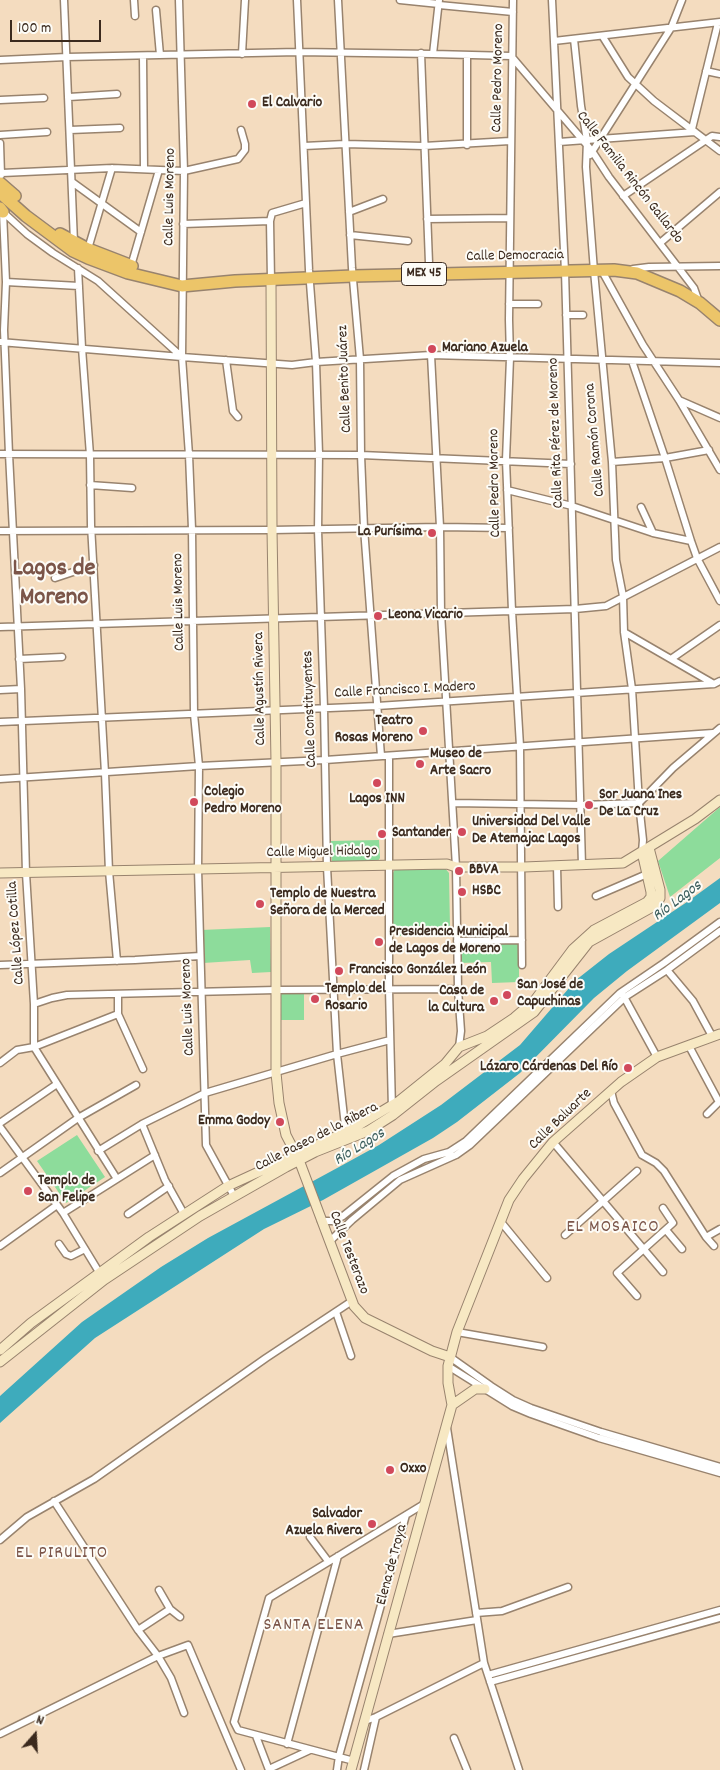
<!DOCTYPE html>
<meta charset="utf-8">
<style>
body{margin:0}
#map{position:relative;width:720px;height:1770px;overflow:hidden;background:#f4dcbf;font-family:Dekko,sans-serif}
canvas{display:block}
.north{position:absolute;left:10px;top:1710px;width:50px;height:50px;-webkit-text-stroke:4px #fdfcf7;paint-order:stroke;rotate:19deg;font-size:14px;font-weight:700;line-height:20px;text-align:center;color:#3b2a1e}
.north::after{content:'';display:block;margin:auto;width:18px;height:22px;background:#3b2a1e;clip-path:polygon(50% 0,100% 100%,50% 72%,0 100%)}
.scale{position:absolute;left:10px;top:20px;width:91px;height:22px;box-sizing:border-box;border:2px solid #3b2a1e;border-top:0;padding-left:6px;font-size:15px;line-height:18px;white-space:nowrap;color:#3b2a1e;-webkit-text-stroke:4px #fdfcf7;paint-order:stroke}
</style>
<div id="map">
<canvas width="720" height="1770"></canvas>
<div class="north">N</div>
<div class="scale">100 m</div>
</div>
<script>
const ctx = document.querySelector('canvas').getContext('2d');
ctx.lineJoin = 'round';
function fill(path, color) { ctx.fillStyle = color; ctx.fill(path, 'evenodd'); }
const poly = rows => new Path2D(rows.map(r => 'M' + r).join(''));
function stroke(path, color, width, dash) { ctx.strokeStyle = color; ctx.lineWidth = width; ctx.lineCap = dash ? 'butt' : 'round'; ctx.setLineDash(dash || []); ctx.stroke(path); }
function label(font, color, halo, rows, align = 'center') {
  ctx.font = font + ' Dekko,sans-serif'; ctx.lineWidth = 4; ctx.setLineDash([]); ctx.textBaseline = 'middle'; ctx.strokeStyle = halo; ctx.fillStyle = color; for (const [text, x, y, turn = 0] of rows) {
    ctx.save(); ctx.translate(x, y); ctx.rotate((+turn || 0) * Math.PI / 180); ctx.textAlign = isNaN(turn) ? turn : align; if (halo) ctx.strokeText(text, 0, 0); ctx.fillText(text, 0, 0); ctx.restore();
  }
}
fill(poly([
 [720,807,720,858,670,897,658,861],
 [379,840,380,858,378,861,332,862,331,841],
 [444,867,449,873,450,928,445,934,400,936,392,931,392,875,395,869],
 [270,927,271,972,252,973,250,960,203,963,201,930],
 [460,944,519,944,519,982,492,983,491,962,460,963],
 [278,994,304,994,304,1020,279,1020],
 [77,1135,105,1177,66,1203,37,1161]
]), '#8ddc9b');
fill(poly([
 [720,878,720,903,627,971,594,998,520,1073,457,1122,433,1138,323,1200,264,1229,95,1338,0,1423,0,1396,82,1322,161,1267,208,1238,339,1167,379,1145,441,1105,520,1045,576,980,609,954,687,902]
]), '#3eabbc');
const street = poly([
 [64,0,74,242],
 [134,0,135,16],
 [179,0,184,171,182,357,189,455,192,529,194,714,199,766,198,869,206,1145,234,1196],
 [297,0,309,270,316,362,319,454,318,530,324,708,327,867,337,1054,346,1135],
 [338,0,352,268,360,359,361,455,364,528,381,756],
 [400,0,439,4],
 [513,0,509,320,510,358,506,460,512,611,520,746,522,965],
 [552,0,565,271,582,865],
 [439,5,513,12],
 [156,10,160,55],
 [603,37,628,77,654,101,720,151],
 [574,39,581,106,587,140,586,167,594,271,612,462,616,560,623,596,624,632,632,689,639,803,643,840,642,852],
 [554,41,720,22],
 [421,53,429,263],
 [242,54,245,0],
 [433,54,439,0],
 [143,56,144,169],
 [0,60,67,57,298,52,433,54,511,56,592,151,609,177,694,288,699,302],
 [706,71,720,74],
 [69,97,117,94],
 [0,100,44,98],
 [692,129,718,23],
 [70,130,120,128],
 [0,135,47,132],
 [559,142,695,132],
 [0,143,1,175],
 [467,145,467,55],
 [304,146,345,144,424,146,510,141],
 [590,155,671,28,682,0],
 [2,173,112,168,184,171,238,159,245,150,245,144,241,130],
 [72,182,141,232],
 [623,196,706,140,712,136,720,137],
 [3,212,6,282,4,330,9,454,21,689,26,873,34,1004,34,1047,117,1179],
 [3,212,27,234,53,253,98,281,182,357],
 [349,212,383,199],
 [427,219,510,218],
 [183,224,270,221],
 [350,235,408,241],
 [660,243,720,192],
 [88,249,112,168],
 [131,266,159,170],
 [78,268,82,348,90,455,91,525,105,773,109,871,117,961],
 [633,269,649,267,720,266],
 [602,271,643,345,679,400,720,470],
 [271,280,270,221,272,213,306,203],
 [6,282,79,286],
 [509,304,538,304],
 [566,315,583,315],
 [0,342,182,357,292,365,316,362,431,355,720,363],
 [431,355,440,527,441,613,456,867,458,989,461,1031,459,1047],
 [226,360,233,411,238,417],
 [632,361,665,458,691,541,697,558,720,601],
 [679,400,720,418],
 [0,454,361,455,571,464],
 [612,462,665,458,709,450],
 [90,485,132,488],
 [507,490,572,506,653,533,691,541],
 [641,507,653,533],
 [0,531,272,530,440,527,509,528],
 [55,578,94,565],
 [0,627,575,609,606,606,720,547],
 [624,632,714,684],
 [19,659,62,657],
 [671,659,720,625],
 [0,690,21,689],
 [0,722,377,706,714,684,720,681],
 [389,756,389,989,392,1109],
 [0,779,199,766,325,760,713,733],
 [453,803,582,805,639,803,673,768,720,728],
 [557,866,558,907],
 [596,896,647,874],
 [457,941,522,940],
 [0,965,135,960,200,956],
 [667,970,693,1001,712,1036],
 [118,995,118,1014,143,1069],
 [623,995,657,1057],
 [34,1004,52,998,67,995,276,990,458,989],
 [689,1046,719,1102,707,1114],
 [0,1063,17,1050,34,1047,118,1014],
 [611,1091,614,1103,642,1155,656,1163,664,1171,706,1237,714,1246],
 [0,1123,57,1084],
 [142,1124,165,1180,184,1214],
 [0,1127,63,1213,102,1277],
 [553,1142,663,1272],
 [98,1151,142,1124,205,1093,337,1054,390,1040],
 [0,1173,78,1118,136,1085],
 [63,1213,155,1155],
 [128,1214,169,1186],
 [321,1221,333,1221,343,1216,393,1176,424,1159,449,1152,466,1141,620,993,664,963,720,922],
 [501,1222,547,1278],
 [666,1230,682,1249],
 [565,1235,637,1171],
 [706,1237,720,1229],
 [330,1241,352,1220,400,1180,456,1155,470,1145,625,997,667,970,720,931],
 [59,1244,66,1254,71,1256,85,1249],
 [0,1246,57,1205],
 [637,1296,617,1273,673,1223,663,1208],
 [336,1312,351,1356],
 [457,1332,543,1347],
 [450,1357,491,1386,513,1400,531,1408,601,1432,720,1467],
 [448,1366,512,1406,531,1414,599,1438,720,1473],
 [447,1428,484,1663,519,1770],
 [54,1501,138,1630,158,1656,171,1678,184,1713],
 [310,1537,328,1561],
 [0,1540,27,1517,94,1479,266,1358,352,1301],
 [159,1590,170,1609,180,1617],
 [476,1613,502,1611,568,1587],
 [138,1630,170,1609],
 [388,1634,477,1620],
 [488,1675,720,1610],
 [490,1682,720,1618],
 [365,1721,376,1717,484,1663],
 [0,1734,158,1656,188,1645,241,1770],
 [256,1736,269,1770],
 [454,1738,467,1770],
 [287,1744,338,1556],
 [354,1761,238,1730,234,1722,269,1598,424,1504],
 [269,1769,310,1750],
 [337,1770,339,1756,406,1515],
 [364,1770,376,1717]
]);
const secondary = poly([
 [271,280,272,530,276,762,276,1073,279,1103,286,1135,299,1160,354,1306,365,1318,432,1351,450,1357],
 [0,873,447,864,456,867,524,867,623,863,695,819,720,800],
 [0,1350,31,1323,149,1237,228,1186,354,1128,399,1101,445,1064,459,1047,487,1036,514,1018,535,1000,573,949,594,930,647,902,651,897,651,892,642,852],
 [0,1362,104,1280,200,1216,286,1167,315,1152,368,1131,393,1115,436,1081,534,1012,589,942,656,905,660,898,660,890,649,848],
 [452,1405,475,1389,485,1389],
 [351,1770,452,1405,448,1383,448,1366,457,1332,509,1200,523,1179,553,1142,621,1082,657,1057,720,1034]
]);
const highway = poly([
 [0,183,15,196],
 [0,193,26,216,73,251,88,258,128,273,182,286,235,281,353,276,614,270,637,273,680,291,700,303,720,320],
 [0,208,3,212],
 [60,234,88,249,132,266]
]);
stroke(street, '#98836e', 9);
stroke(secondary, '#98836e', 11);
stroke(highway, '#98836e', 14);
stroke(street, '#fff', 6);
stroke(secondary, '#f7e8c3', 9);
stroke(highway, '#ecc569', 11);
for (const [x, y, r, color] of [
 [252,104,5,"#d1495b"],
 [432,349,5,"#d1495b"],
 [432,533,5,"#d1495b"],
 [378,616,5,"#d1495b"],
 [423,731,5,"#d1495b"],
 [420,764,5,"#d1495b"],
 [377,783,5,"#d1495b"],
 [194,802,5,"#d1495b"],
 [589,805,5,"#d1495b"],
 [462,832,5,"#d1495b"],
 [382,834,5,"#d1495b"],
 [459,871,5,"#d1495b"],
 [462,892,5,"#d1495b"],
 [260,904,5,"#d1495b"],
 [379,942,5,"#d1495b"],
 [339,971,5,"#d1495b"],
 [507,995,5,"#d1495b"],
 [315,999,5,"#d1495b"],
 [494,1001,5,"#d1495b"],
 [628,1068,5,"#d1495b"],
 [280,1122,5,"#d1495b"],
 [28,1191,5,"#d1495b"],
 [390,1470,5,"#d1495b"],
 [372,1524,5,"#d1495b"]
]) { const dot = new Path2D(); dot.arc(x, y, r, 0, 2 * Math.PI); ctx.fillStyle = color; ctx.fill(dot); stroke(dot, '#fdfcf7', 2); }
for (const [x, y, w] of [
 [424,274,45]
]) { const box = new Path2D(); box.roundRect(x - w / 2, y - 11.5, w, 23, 4); ctx.fillStyle = '#fdfcf7'; ctx.fill(box); stroke(box, '#3b2a1e', 1); }
label('bold 14px', '#3b2a1e', null, [
 ["MEX 45",424,274]
]);
label('15px', '#3b2a1e', '#fdfcf7', [
 ["Calle Pedro Moreno",499,78,-89],
 ["Calle Familia Rincón Gallardo",629,178,52],
 ["Calle Luis Moreno",171,197,-89],
 ["Calle Democracia",515,257,-1],
 ["Calle Benito Juárez",346,379,-92],
 ["Calle Rita Pérez de Moreno",557,433,-92],
 ["Calle Ramón Corona",596,440,-95],
 ["Calle Pedro Moreno",496,483,-91],
 ["Calle Luis Moreno",180,602,-91],
 ["Calle Agustín Rivera",261,689,-91],
 ["Calle Francisco I. Madero",405,691,-3],
 ["Calle Constituyentes",311,709,-92],
 ["Calle Miguel Hidalgo",322,853,-1],
 ["Calle López Cotilla",17,933,-94],
 ["Calle Luis Moreno",189,1007,-92],
 ["Calle Baluarte",561,1120,-44],
 ["Calle Paseo de la Ribera",317,1138,-27],
 ["Calle Testerazo",348,1253,69],
 ["Elena de Troya",393,1565,-75]
]);
label('bold 15px', '#3b2a1e', '#fdfcf7', [
 ["El Calvario",262,104],
 ["Mariano Azuela",442,349],
 ["La Purísima",422,533,"right"],
 ["Leona Vicario",388,616],
 ["Teatro",413,722,"right"],
 ["Rosas Moreno",413,739,"right"],
 ["Museo de",430,755],
 ["Arte Sacro",430,772],
 ["Colegio",204,793],
 ["Pedro Moreno",204,810],
 ["Sor Juana Ines",599,796],
 ["De La Cruz",599,813],
 ["Lagos INN",377,800,"center"],
 ["Universidad Del Valle",472,823],
 ["De Atemajac Lagos",472,840],
 ["Santander",392,834],
 ["BBVA",469,871],
 ["HSBC",472,892],
 ["Templo de Nuestra",270,895],
 ["Señora de la Merced",270,912],
 ["Presidencia Municipal",389,933],
 ["de Lagos de Moreno",389,950],
 ["Francisco González León",349,971],
 ["San José de",517,986],
 ["Capuchinas",517,1003],
 ["Templo del",325,990],
 ["Rosario",325,1007],
 ["Casa de",484,992,"right"],
 ["la Cultura",484,1009,"right"],
 ["Lázaro Cárdenas Del Río",618,1068,"right"],
 ["Emma Godoy",270,1122,"right"],
 ["Templo de",38,1182],
 ["San Felipe",38,1199],
 ["Oxxo",400,1470],
 ["Salvador",362,1515,"right"],
 ["Azuela Rivera",362,1532,"right"]
], 'left');
label('italic 16px', '#3c5e5d', '#fdfcf7', [
 ["Río Lagos",678,902,-37],
 ["Río Lagos",360,1148,-32]
]);
ctx.letterSpacing = '1px';
label('18px', '#7b5549', '#fdfcf7', [
 ["EL MOSAICO",613,1229],
 ["EL PIRULITO",62,1555],
 ["SANTA ELENA",314,1627]
]);
ctx.letterSpacing = '0px';
label('bold 25px', '#7b5549', '#fdfcf7', [
 ["Lagos de",54,571],
 ["Moreno",54,600]
]);
</script>
